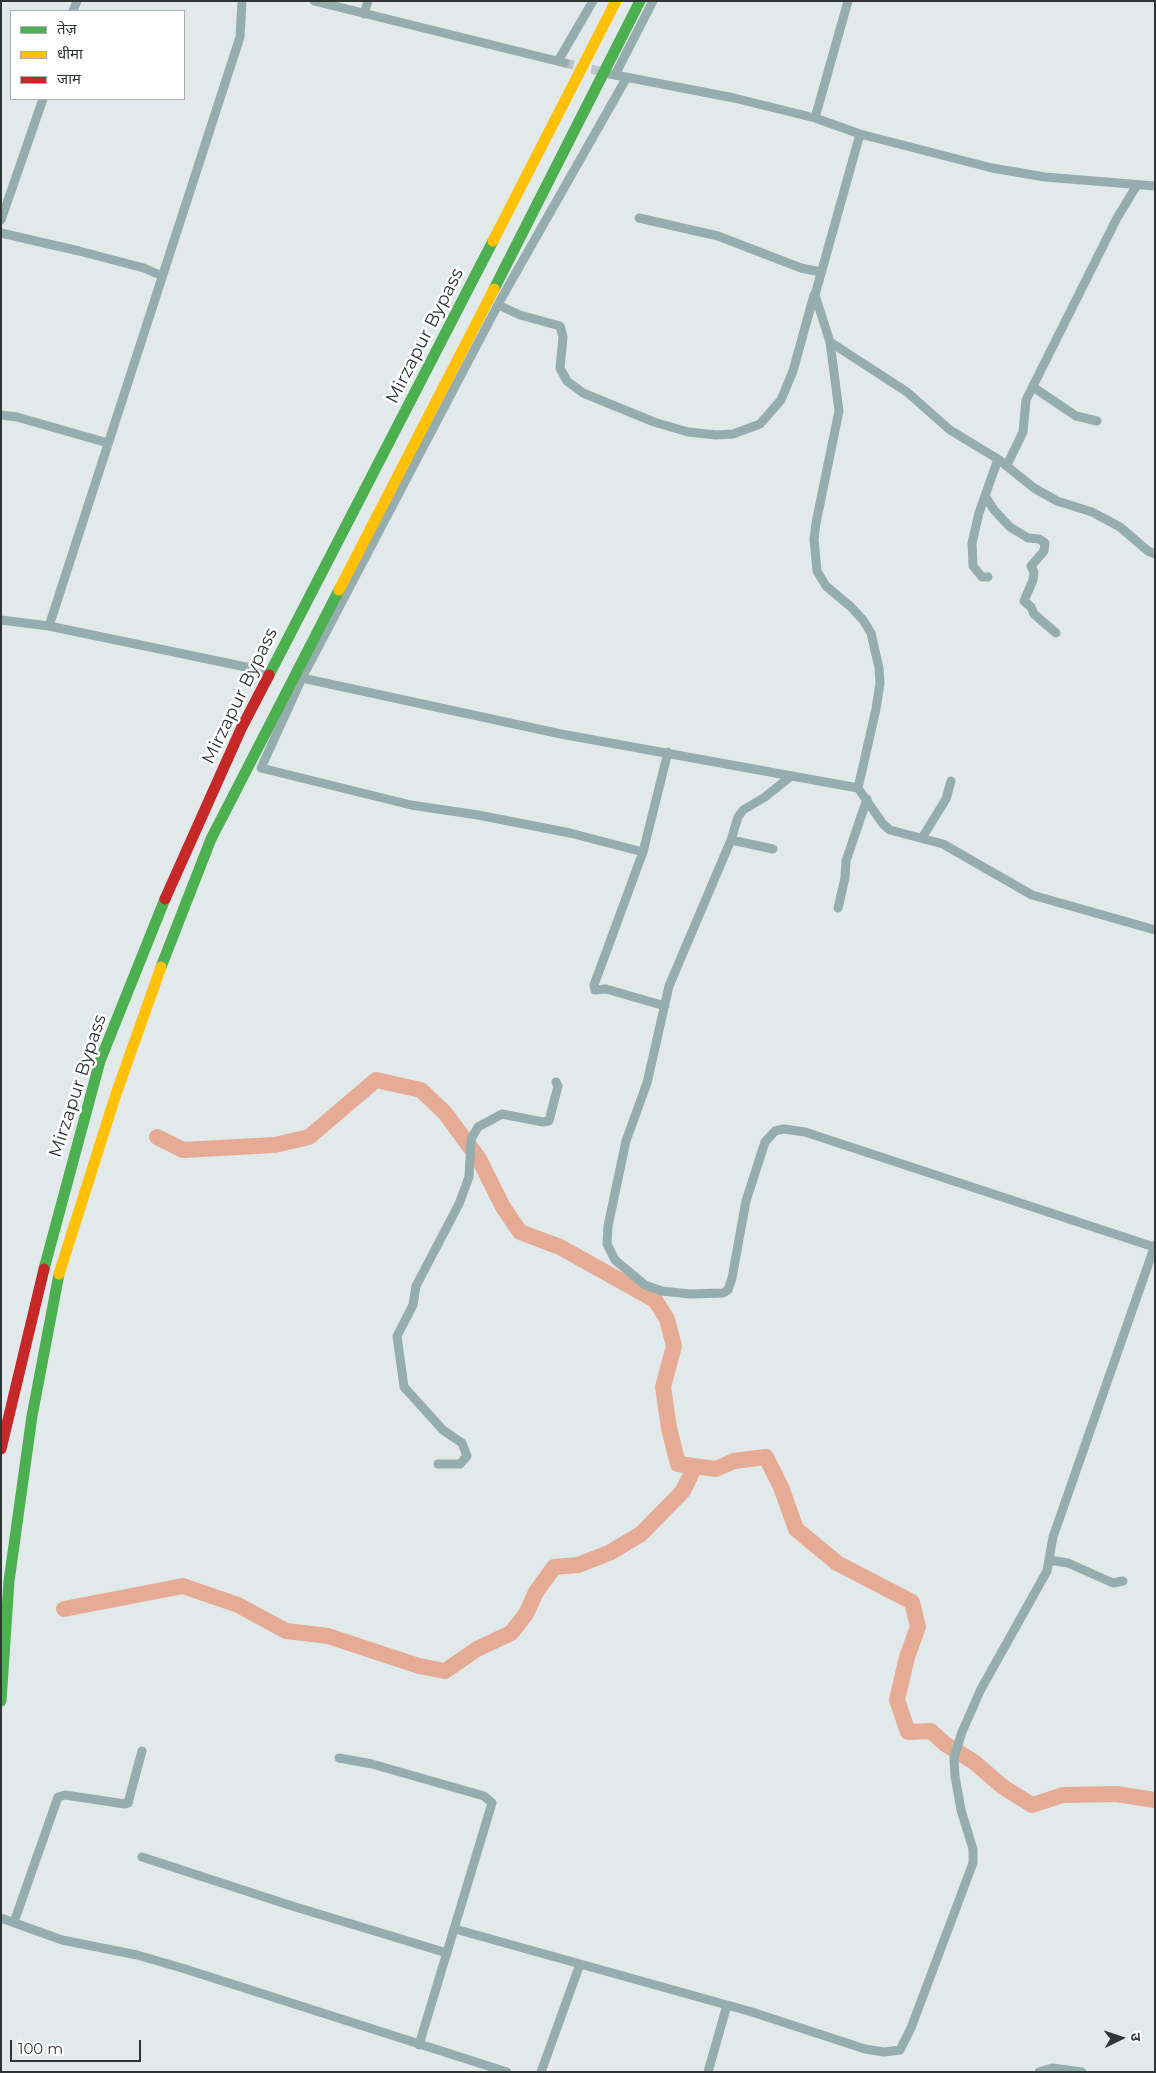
<!DOCTYPE html>
<meta charset="utf-8">
<style>
body{margin:0}
#map{position:relative;width:1156px;height:2073px;overflow:hidden;background:#e2e9ea;font-family:Montserrat,"Noto Sans Devanagari",sans-serif}
canvas{display:block}
.frame{position:absolute;inset:0;border:2px solid #2f3535;pointer-events:none}
.legend{position:absolute;left:10px;top:10px;width:175px;height:90px;box-sizing:border-box;background:#fff;border:1px solid #acaeae;margin:0;padding:6px 9px;list-style:none;font-size:15px;color:#2f3535}
.legend li{display:flex;align-items:center;gap:10px;height:25px}
.legend b{width:25px;border:1px solid #acaeae}
.north{position:absolute;left:1096px;top:2013px;width:50px;height:50px;-webkit-text-stroke:4px #fff;paint-order:stroke;rotate:86deg;font-size:14px;font-weight:700;line-height:20px;text-align:center;color:#2f3535}
.north::after{content:'';display:block;margin:auto;width:18px;height:22px;background:#2f3535;clip-path:polygon(50% 0,100% 100%,50% 72%,0 100%)}
.scale{position:absolute;left:10px;top:2040px;width:131px;height:22px;box-sizing:border-box;border:2px solid #2f3535;border-top:0;padding-left:6px;font-size:15px;line-height:18px;white-space:nowrap;color:#2f3535;-webkit-text-stroke:4px #fff;paint-order:stroke}
</style>
<div id="map">
<canvas width="1156" height="2073"></canvas>
<div class="frame"></div>
<ul class="legend">
<li><b style="height:6px;background:#4caf50"></b>तेज़</li>
<li><b style="height:6px;background:#ffc107"></b>धीमा</li>
<li><b style="height:6px;background:#c62828"></b>जाम</li>
</ul>
<div class="north">उ</div>
<div class="scale">100 m</div>
</div>
<script>
const ctx = document.querySelector('canvas').getContext('2d');
ctx.lineJoin = 'round';
const poly = rows => new Path2D(rows.map(r => 'M' + r).join(''));
function stroke(path, color, width, dash) { ctx.strokeStyle = color; ctx.lineWidth = width; ctx.lineCap = dash ? 'butt' : 'round'; ctx.setLineDash(dash || []); ctx.stroke(path); }
function label(font, color, halo, rows, align = 'center') {
  ctx.font = font + ' Montserrat,sans-serif'; ctx.lineWidth = 5; ctx.setLineDash([]); ctx.textBaseline = 'middle'; ctx.strokeStyle = halo; ctx.fillStyle = color; for (const [text, x, y, turn = 0] of rows) {
    ctx.save(); ctx.translate(x, y); ctx.rotate((+turn || 0) * Math.PI / 180); ctx.textAlign = isNaN(turn) ? turn : align; if (halo) ctx.strokeText(text, 0, 0); ctx.fillText(text, 0, 0); ctx.restore();
  }
}
stroke(poly([
 [157,1137,183,1150,275,1145,309,1137,376,1080,421,1090,445,1113,479,1159,503,1207,520,1232,560,1247,655,1300,667,1319,674,1346,663,1387,669,1428,678,1464,716,1469,734,1461,766,1457,781,1487,796,1529,837,1563,912,1602,918,1627,907,1657,897,1700,908,1732,931,1731,945,1744,974,1762,1003,1787,1032,1805,1063,1795,1116,1794,1155,1800],
 [64,1609,183,1586,238,1605,286,1631,328,1636,419,1666,445,1671,477,1649,511,1633,526,1614,536,1592,554,1567,578,1565,609,1553,641,1534,683,1491,695,1466]
]), '#e6ab94', 16);
stroke(poly([
 [565,63,608,73]
]), '#bec5c6', 9, [9, 4.5]);
stroke(poly([
 [314,1,565,63],
 [73,11,77,1],
 [364,14,368,1],
 [558,61,593,1],
 [610,74,734,98,815,118,860,134,992,168,1045,177,1155,186],
 [615,75,653,1],
 [627,77,501,299,302,678,261,768,411,805,478,815,570,833,643,852],
 [815,118,848,1],
 [639,218,718,236,801,268,821,272],
 [1,220,43,99],
 [1,233,79,251,144,268,162,276],
 [498,305,520,315,560,326,563,337,560,368,567,381,583,393,654,422,688,432,716,435,733,434,760,424,781,400,793,371,814,295],
 [830,342,907,392,950,430,998,459,1034,488,1057,501,1092,512,1120,527,1148,551,1155,554],
 [1033,387,1076,416,1097,421],
 [1,415,17,417,108,443],
 [1007,465,1023,432,1026,400,1117,218,1137,185],
 [986,497,994,510,1010,527,1028,538,1039,539,1045,543,1044,551,1031,566,1034,572,1033,580,1024,601,1031,607,1034,614,1056,633],
 [988,577,982,577,973,566,972,543,979,513,998,459],
 [1,620,49,626,270,672],
 [49,626,240,37,242,1],
 [302,678,561,734,858,788,883,824,890,830,943,844,1032,895,1155,930],
 [791,776,765,797,743,810,738,817,731,840,669,986,647,1083,626,1141,608,1226,607,1244,615,1260,645,1285,662,1291,690,1294,723,1293,728,1290,732,1278,746,1201,765,1142,775,1131,784,1129,805,1132,1154,1247],
 [858,788,876,709,880,683,879,668,871,633,863,620,851,607,826,586,817,571,814,539,816,523,839,411,830,342,815,295,860,134],
 [922,838,946,799,951,781],
 [731,840,773,849],
 [838,908,845,878,846,861,867,799],
 [665,1006,606,989,595,990,594,985,643,852,668,752],
 [438,1464,460,1464,467,1456,462,1443,443,1430,404,1387,397,1336,413,1305,416,1286,459,1204,469,1177,471,1139,478,1127,502,1114,543,1122,549,1121,558,1086,556,1082],
 [1049,1560,1068,1563,1113,1583,1123,1581],
 [339,1758,372,1764,484,1796,492,1803,419,2045],
 [142,1857,289,1905,447,1953],
 [1,1918,62,1940,137,1955,182,1968,507,2072],
 [14,1922,58,1797,65,1795,125,1804,128,1803,142,1751],
 [455,1929,752,2012,865,2049,884,2052,900,2050,911,2028,973,1863,973,1849,961,1810,955,1776,954,1758,962,1732,981,1689,1047,1571,1053,1537,1155,1245],
 [541,2072,580,1964],
 [708,2072,727,2005],
 [1039,2072,1052,2068,1082,2072]
]), '#96adaf', 9);
stroke(poly([
 [494,289,640,1],
 [269,675,493,241],
 [161,967,211,839,339,590],
 [44,1269,100,1061,165,899],
 [1,1701,9,1581,32,1416,59,1274]
]), '#4caf50', 11);
stroke(poly([
 [493,241,616,1],
 [339,590,494,289],
 [59,1274,116,1094,161,967]
]), '#ffc107', 11);
stroke(poly([
 [165,899,241,729,269,675],
 [1,1449,44,1269]
]), '#c62828', 11);
label('18px', '#2f3535', '#fff', [
 ["Mirzapur Bypass",425,336,-63],
 ["Mirzapur Bypass",240,696,-64],
 ["Mirzapur Bypass",78,1086,-72]
]);
</script>
